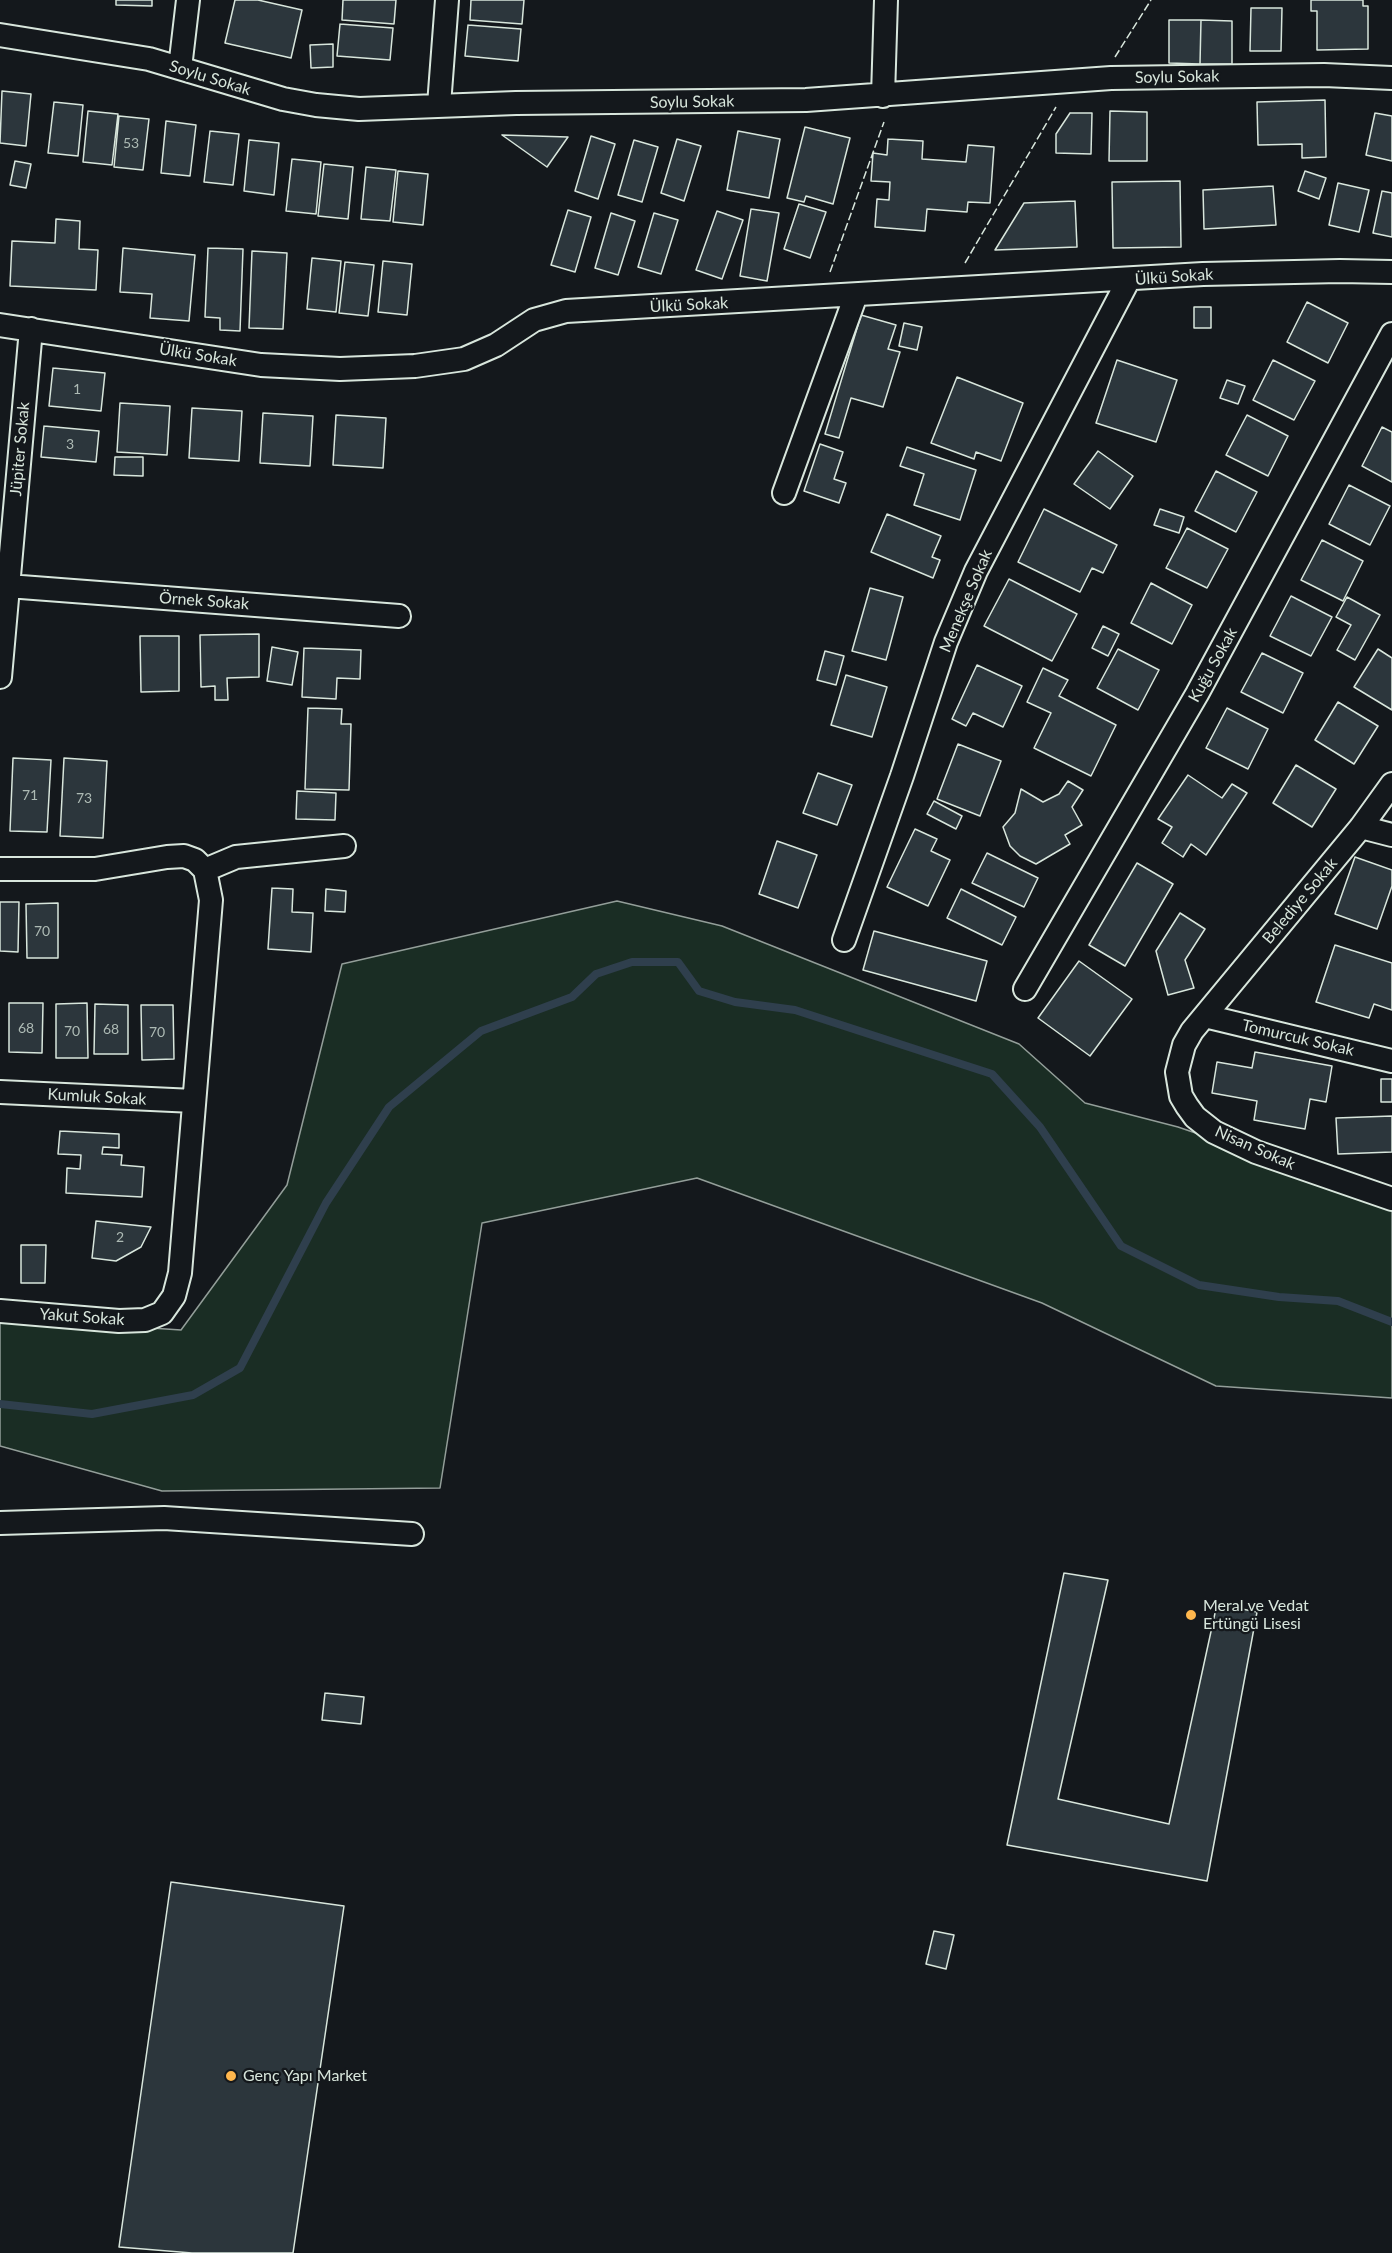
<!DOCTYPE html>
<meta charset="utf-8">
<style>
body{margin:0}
canvas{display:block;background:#14181c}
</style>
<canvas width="1392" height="2253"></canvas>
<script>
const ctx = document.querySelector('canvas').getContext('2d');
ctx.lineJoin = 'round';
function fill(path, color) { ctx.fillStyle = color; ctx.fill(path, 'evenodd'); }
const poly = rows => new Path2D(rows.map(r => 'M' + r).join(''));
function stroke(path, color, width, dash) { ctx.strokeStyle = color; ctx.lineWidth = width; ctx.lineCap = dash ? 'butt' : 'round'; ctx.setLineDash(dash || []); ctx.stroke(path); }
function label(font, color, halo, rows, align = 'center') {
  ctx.font = font + ' Lato,sans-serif'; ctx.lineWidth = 4.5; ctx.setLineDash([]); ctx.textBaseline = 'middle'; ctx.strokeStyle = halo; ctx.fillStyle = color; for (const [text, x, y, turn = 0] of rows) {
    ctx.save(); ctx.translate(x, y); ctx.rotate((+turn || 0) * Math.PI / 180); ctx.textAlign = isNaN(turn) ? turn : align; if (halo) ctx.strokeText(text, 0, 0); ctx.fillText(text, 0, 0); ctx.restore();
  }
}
const green = poly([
 [617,901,722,926,1019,1044,1085,1103,1178,1127,1392,1200,1392,1398,1216,1386,1042,1303,697,1178,482,1223,440,1488,162,1491,0,1446,0,1318,181,1330,287,1185,342,964,617,901]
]);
fill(green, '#1a2d24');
stroke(green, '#939e99', 1.5);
stroke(poly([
 [0,1404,92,1414,193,1395,240,1368,326,1203,389,1107,481,1031,572,997,596,974,632,962,678,962,699,991,735,1002,795,1010,992,1074,1040,1127,1121,1246,1199,1285,1279,1297,1338,1301,1392,1322]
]), '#2f3f4d', 8);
const building = poly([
 [116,0,152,0,152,6,116,5,116,0],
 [235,0,258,0,302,10,291,58,225,43,235,0],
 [343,0,396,0,394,24,342,20,343,0],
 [471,0,524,0,522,24,470,20,471,0],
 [1311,0,1363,0,1363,6,1368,6,1368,49,1317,50,1317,11,1311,11,1311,0],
 [1251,8,1282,8,1281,51,1250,51,1251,8],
 [1169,20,1201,20,1200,64,1169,63,1169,20],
 [1201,20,1232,21,1232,64,1200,64,1201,20],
 [340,24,393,28,390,60,337,56,340,24],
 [468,25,521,29,518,61,465,56,468,25],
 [333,44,333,67,311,68,310,45,333,44],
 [2,91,31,94,26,146,0,143,2,91],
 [1325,100,1326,157,1302,158,1302,144,1258,145,1257,102,1325,100],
 [54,102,83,105,78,156,48,153,54,102],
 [88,111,118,114,112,165,83,162,88,111],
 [1110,111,1147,112,1147,161,1109,161,1110,111],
 [1070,113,1092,113,1091,154,1056,153,1056,134,1070,113],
 [1375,113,1392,116,1392,161,1366,155,1375,113],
 [119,116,149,119,143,170,114,167,119,116],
 [166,121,196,125,190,176,161,173,166,121],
 [805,127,850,138,833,204,806,196,804,202,787,198,805,127],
 [210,131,239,134,233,185,204,182,210,131],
 [738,131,780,139,769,198,727,190,738,131],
 [502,135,568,137,547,167,502,135],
 [591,136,615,144,598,199,575,191,591,136],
 [677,139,701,146,684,201,661,193,677,139],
 [888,139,923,141,922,159,966,162,968,145,994,147,990,203,968,202,967,212,927,209,925,231,875,227,877,199,889,200,890,182,871,181,873,153,887,155,888,139],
 [249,140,279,143,274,195,244,191,249,140],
 [634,140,658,147,642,202,618,195,634,140],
 [292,159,321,162,316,214,286,211,292,159],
 [15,161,31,164,26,188,10,185,15,161],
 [324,164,353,167,348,219,318,216,324,164],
 [366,167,396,170,390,221,361,219,366,167],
 [398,171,428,174,423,225,393,222,398,171],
 [1305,171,1326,178,1319,199,1298,191,1305,171],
 [1180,181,1181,247,1113,248,1112,182,1180,181],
 [1338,183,1369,190,1359,232,1329,225,1338,183],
 [1273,186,1276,225,1204,229,1203,190,1273,186],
 [1382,191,1392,193,1392,237,1373,233,1382,191],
 [1075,201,1077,247,995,250,1024,203,1075,201],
 [799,204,826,212,810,258,784,249,799,204],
 [751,209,779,213,767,281,740,276,751,209],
 [568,210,591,217,575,272,551,265,568,210],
 [717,211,743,220,722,279,696,270,717,211],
 [611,213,635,221,618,275,595,268,611,213],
 [654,213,678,220,661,274,638,267,654,213],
 [56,219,80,221,79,249,98,250,96,290,10,286,12,241,55,243,56,219],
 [123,248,195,255,189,321,150,318,152,294,120,292,123,248],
 [208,248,243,249,240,331,220,330,220,318,205,317,208,248],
 [252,251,287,253,283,329,249,328,252,251],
 [312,258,341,261,336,312,307,309,312,258],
 [383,261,412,264,407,315,378,312,383,261],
 [345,262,374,265,368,316,339,313,345,262],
 [1307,302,1348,323,1328,363,1287,342,1307,302],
 [1194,307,1211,307,1211,328,1194,328,1194,307],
 [861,315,896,325,888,349,900,352,883,407,851,398,839,438,825,434,861,315],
 [904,323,922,327,917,350,899,346,904,323],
 [1117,360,1177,380,1156,442,1096,423,1117,360],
 [1273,360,1315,381,1294,420,1253,400,1273,360],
 [53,368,105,373,101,411,49,406,53,368],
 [957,377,1023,403,1001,461,976,452,974,459,931,443,957,377],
 [1227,380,1245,386,1238,404,1220,398,1227,380],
 [120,403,170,406,167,455,117,452,120,403],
 [192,408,242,411,239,461,189,458,192,408],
 [263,413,313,416,310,466,260,463,263,413],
 [336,415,386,418,383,468,333,465,336,415],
 [1247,415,1288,436,1268,476,1226,455,1247,415],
 [44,426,99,431,96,462,41,457,44,426],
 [1382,427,1392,432,1392,482,1362,466,1382,427],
 [820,444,843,452,834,479,846,483,839,503,804,491,820,444],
 [907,447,976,470,960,520,914,505,924,474,900,466,907,447],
 [1098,451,1133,476,1110,509,1074,484,1098,451],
 [115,457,143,457,143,476,114,475,115,457],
 [1216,471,1257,492,1236,532,1195,511,1216,471],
 [1349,485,1390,506,1370,545,1329,524,1349,485],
 [1044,509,1117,545,1103,573,1092,568,1080,592,1018,562,1044,509],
 [1160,509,1184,517,1179,533,1154,525,1160,509],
 [887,514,941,536,932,557,940,560,933,578,871,552,887,514],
 [1187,528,1228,549,1207,588,1166,568,1187,528],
 [1322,540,1363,561,1343,601,1301,580,1322,540],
 [1009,579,1077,614,1052,661,984,626,1009,579],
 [1151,583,1192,605,1172,644,1131,623,1151,583],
 [870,588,903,597,886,660,852,651,870,588],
 [1291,596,1332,617,1311,656,1270,636,1291,596],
 [1347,597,1380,615,1355,660,1337,650,1351,625,1336,617,1347,597],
 [1103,626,1119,634,1108,656,1092,648,1103,626],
 [259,634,259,677,227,678,228,700,215,700,215,686,201,687,200,635,259,634],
 [140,636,179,636,179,691,141,692,140,636],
 [272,647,298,652,292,685,267,681,272,647],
 [304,648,361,650,360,679,337,678,336,699,302,697,304,648],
 [1118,649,1159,670,1138,710,1097,688,1118,649],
 [1378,649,1392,658,1392,710,1354,687,1378,649],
 [825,651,844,656,836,685,817,680,825,651],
 [1262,653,1303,673,1283,713,1241,692,1262,653],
 [977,665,1022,686,1003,727,973,713,966,726,952,719,977,665],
 [1043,668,1068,680,1059,696,1116,725,1091,776,1034,748,1051,713,1027,702,1043,668],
 [846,675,887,687,872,737,831,725,846,675],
 [1338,702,1378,726,1354,764,1315,740,1338,702],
 [308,708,342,709,341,724,351,724,349,790,305,789,308,708],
 [1227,708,1268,729,1248,769,1206,748,1227,708],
 [958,744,1001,761,980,816,937,799,958,744],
 [13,758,51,760,47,832,10,831,13,758],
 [64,758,107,761,103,838,60,836,64,758],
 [1296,765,1336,789,1312,827,1273,803,1296,765],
 [818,773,852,785,837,825,803,813,818,773],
 [1188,775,1222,798,1232,784,1247,793,1206,855,1191,844,1183,857,1162,843,1172,827,1158,819,1188,775],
 [1068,781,1083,790,1072,807,1082,825,1065,835,1070,844,1036,864,1020,856,1010,846,1003,827,1015,813,1021,789,1043,802,1059,794,1068,781],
 [297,791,336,793,335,820,296,819,297,791],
 [934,801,962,816,956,829,927,814,934,801],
 [915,829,937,839,931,851,950,860,928,906,887,887,915,829],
 [777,841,817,855,798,908,759,894,777,841],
 [987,853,1038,878,1024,907,972,883,987,853],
 [1355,857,1392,870,1392,886,1377,929,1335,914,1355,857],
 [1137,863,1173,884,1125,966,1089,945,1137,863],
 [272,888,293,889,292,912,313,913,311,952,268,949,272,888],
 [326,889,346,891,345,912,325,911,326,889],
 [961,889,1016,917,1002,945,947,918,961,889],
 [0,902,19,902,18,952,0,951,0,902],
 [58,903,58,958,27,958,26,904,58,903],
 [1180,913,1205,929,1185,960,1194,988,1168,995,1156,951,1180,913],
 [874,931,987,961,976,1001,863,970,874,931],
 [1335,945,1392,963,1392,1010,1374,1004,1369,1018,1316,1002,1335,945],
 [1079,961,1132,999,1090,1056,1038,1018,1079,961],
 [9,1003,43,1003,42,1053,9,1052,9,1003],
 [87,1003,88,1058,56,1058,56,1004,87,1003],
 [95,1004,128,1005,128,1054,94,1054,95,1004],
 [141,1005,173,1005,174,1059,142,1060,141,1005],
 [1255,1052,1332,1066,1326,1102,1310,1099,1305,1129,1254,1120,1257,1101,1212,1093,1217,1062,1252,1068,1255,1052],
 [1381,1079,1392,1079,1392,1102,1381,1102,1381,1079],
 [1392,1116,1392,1152,1338,1154,1336,1118,1392,1116],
 [60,1131,119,1134,119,1148,103,1147,102,1154,122,1155,121,1165,144,1167,142,1197,66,1193,67,1168,80,1169,81,1155,58,1154,60,1131],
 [96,1221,151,1227,141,1247,116,1261,92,1258,96,1221],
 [21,1245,46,1245,45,1283,21,1283,21,1245],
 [1064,1573,1108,1580,1058,1799,1169,1824,1217,1604,1257,1612,1207,1881,1007,1845,1064,1573],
 [325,1693,364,1697,361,1724,322,1720,325,1693],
 [171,1882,344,1906,293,2253,192,2253,119,2247,171,1882],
 [934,1931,954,1935,946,1969,926,1964,934,1931]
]);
fill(building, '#2c363c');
stroke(building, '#d8e6dc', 1.5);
const minor = poly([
 [0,35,149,59,283,99,316,105,359,109,516,103,806,100,1111,78,1324,75,1392,78],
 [180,68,188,0],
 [883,96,886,0],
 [439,105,447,0],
 [0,325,261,365,340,369,415,366,464,359,496,345,534,320,566,311,1203,274,1340,271,1392,272],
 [784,493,856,295],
 [8,586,399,616],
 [0,677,31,329],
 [1392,784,1361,827,1192,1031,1184,1045,1177,1072,1181,1096,1187,1106,1195,1117,1214,1132,1256,1152,1392,1199],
 [1361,827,1392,835],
 [0,869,95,869,167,857,184,856,195,860,205,870,211,900,180,1273,174,1296,162,1313,145,1320,119,1321,0,1311],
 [205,870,236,857,344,846],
 [844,940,902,776,946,642,976,571,1129,279],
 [1025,989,1197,694,1392,334],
 [1205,1016,1392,1061],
 [0,1092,194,1101],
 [0,1523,164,1518,412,1534]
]);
stroke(minor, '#d8e6dc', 26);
stroke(minor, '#14181c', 22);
stroke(poly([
 [1115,57,1151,0],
 [965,263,1056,107],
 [830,272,884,122]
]), '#d8e6dc', 1.5, [8, 3]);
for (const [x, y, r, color] of [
 [1191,1615,6,"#ffb74d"],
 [231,2076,6,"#ffb74d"]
]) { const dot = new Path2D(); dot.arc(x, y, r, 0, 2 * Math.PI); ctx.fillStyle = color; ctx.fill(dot); stroke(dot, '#14181c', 2); }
label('14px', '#adbab4', null, [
 ["53",131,143],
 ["1",77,389],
 ["3",70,444],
 ["71",30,795],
 ["73",84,798],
 ["70",42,931],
 ["68",26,1028],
 ["68",111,1029],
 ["70",72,1031],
 ["70",157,1032],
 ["2",120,1237]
]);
label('16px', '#d8e6dc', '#14181c', [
 ["Soylu Sokak",1177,77,-1],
 ["Soylu Sokak",210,78,17],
 ["Soylu Sokak",692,102,-1],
 ["Ülkü Sokak",1174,277,-4],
 ["Ülkü Sokak",689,305,-3],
 ["Ülkü Sokak",198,355,9],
 ["Jüpiter Sokak",20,449,-85],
 ["Örnek Sokak",204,601,4],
 ["Menekşe Sokak",966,601,-67],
 ["Kuğu Sokak",1213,665,-61],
 ["Belediye Sokak",1300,901,-50],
 ["Tomurcuk Sokak",1298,1038,13],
 ["Kumluk Sokak",97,1097,3],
 ["Nisan Sokak",1255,1148,24],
 ["Yakut Sokak",82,1317,4]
]);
label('16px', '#d8e6dc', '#14181c', [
 ["Meral ve Vedat",1203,1606],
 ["Ertüngü Lisesi",1203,1624],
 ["Genç Yapı Market",243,2076]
], 'left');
</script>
